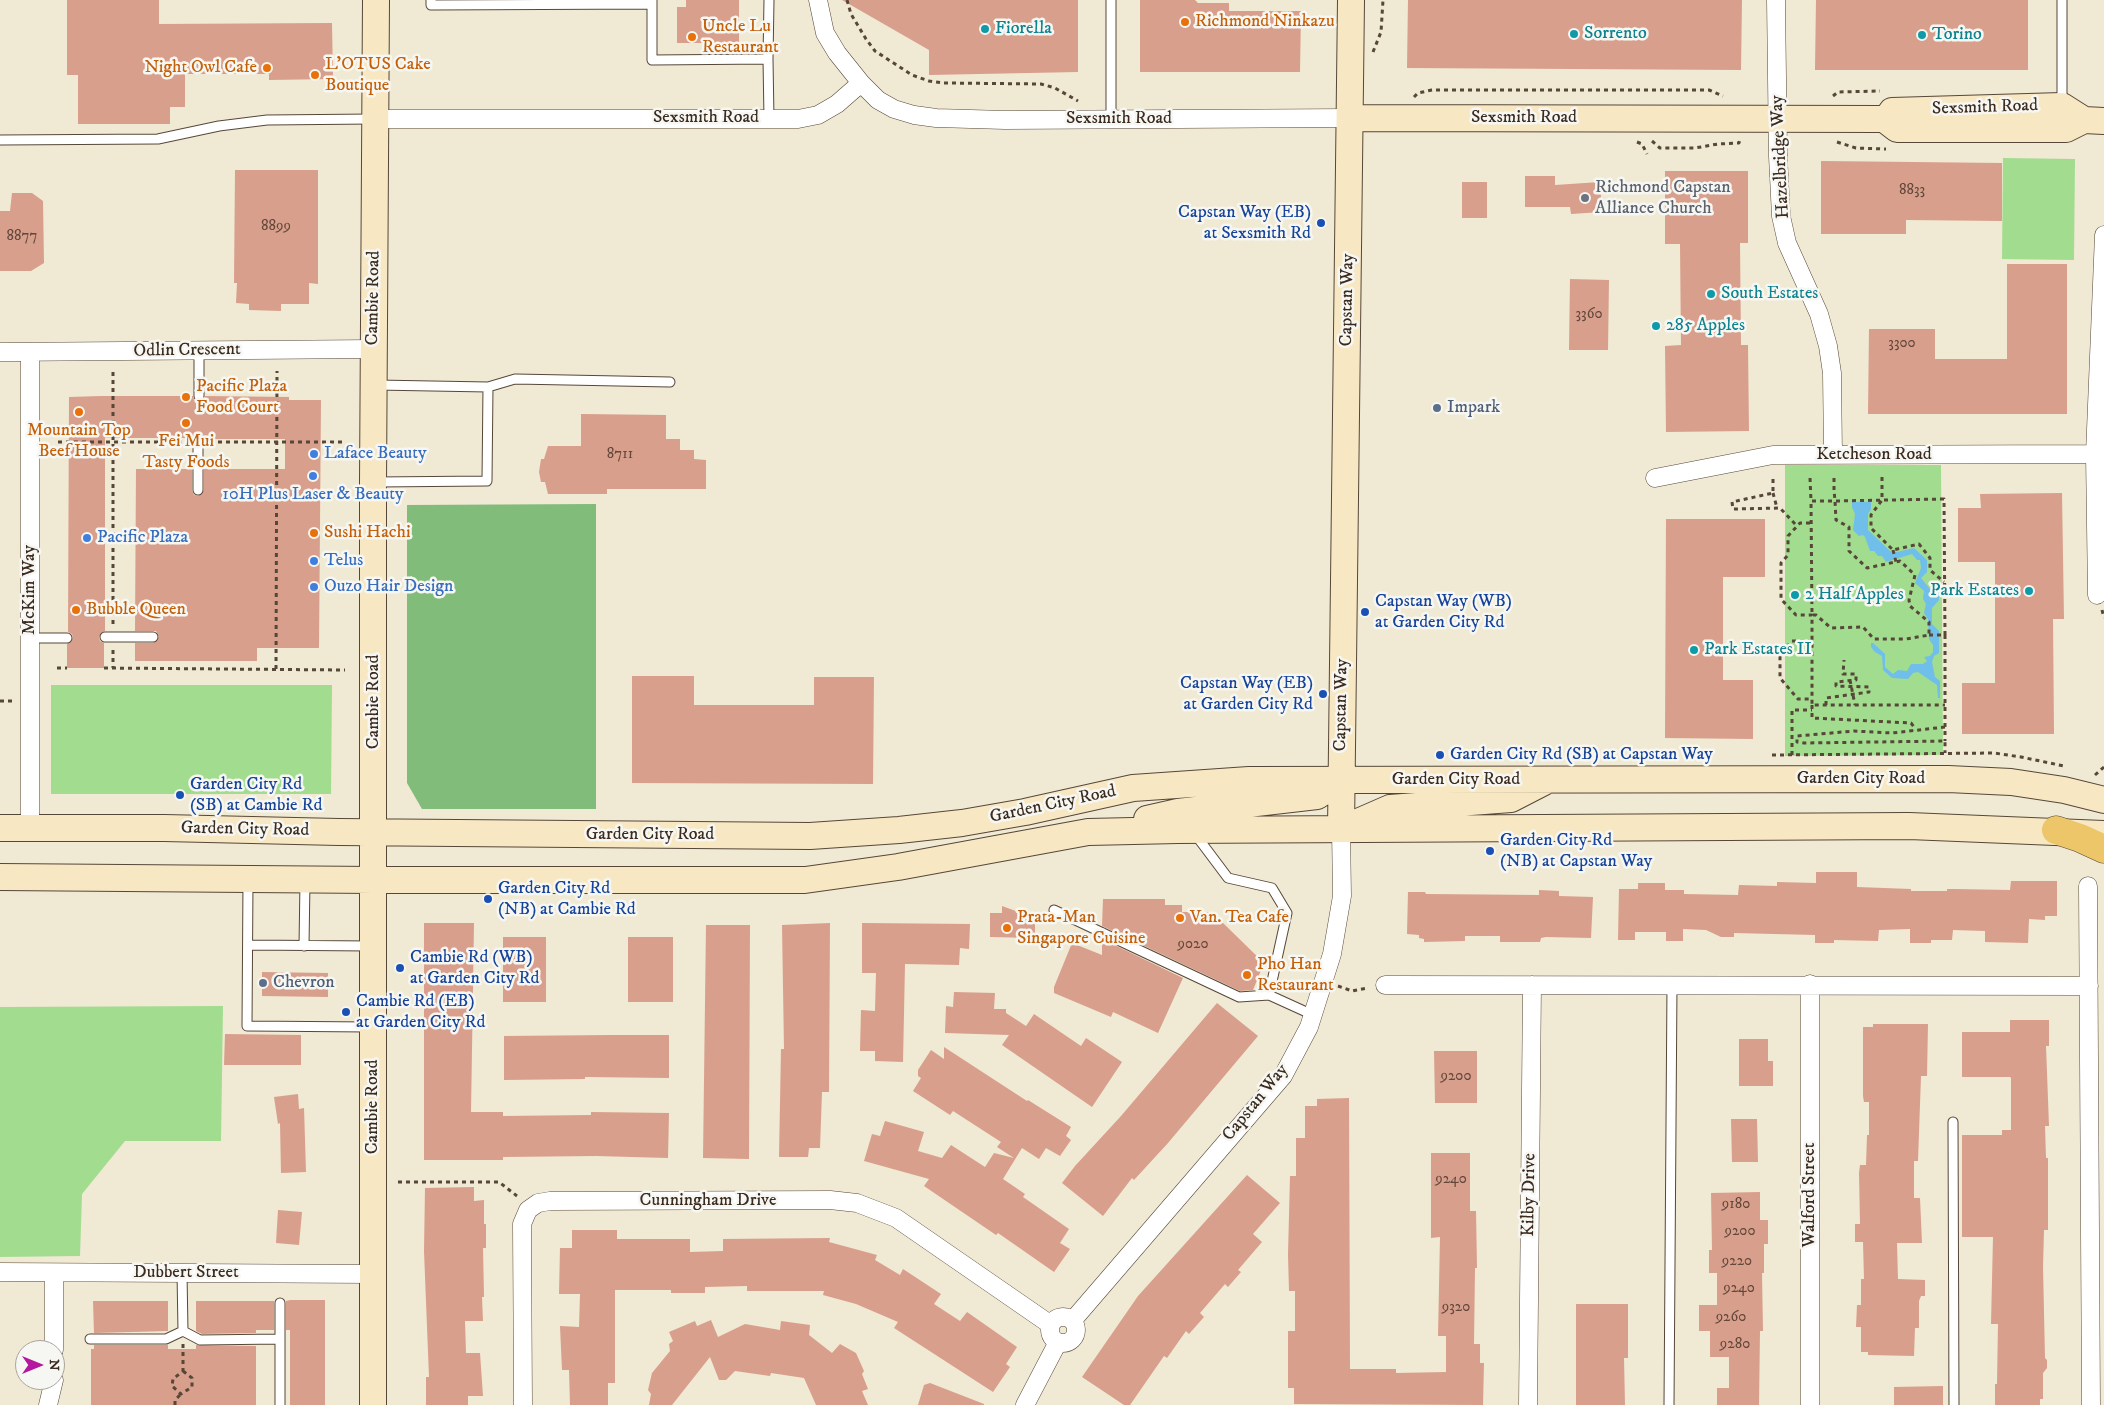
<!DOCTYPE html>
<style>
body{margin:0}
#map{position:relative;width:2104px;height:1405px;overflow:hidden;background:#f0e9d3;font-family:"IM FELL DW Pica",serif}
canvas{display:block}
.north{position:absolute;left:15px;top:1340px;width:50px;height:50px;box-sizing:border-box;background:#f6f6f2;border:1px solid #aba49d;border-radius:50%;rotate:90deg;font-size:14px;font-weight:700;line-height:20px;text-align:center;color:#3b2a1e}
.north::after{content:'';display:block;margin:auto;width:18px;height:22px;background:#b5179e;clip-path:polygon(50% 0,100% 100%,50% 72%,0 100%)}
</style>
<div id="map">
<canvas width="2104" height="1405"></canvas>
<div class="north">N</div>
</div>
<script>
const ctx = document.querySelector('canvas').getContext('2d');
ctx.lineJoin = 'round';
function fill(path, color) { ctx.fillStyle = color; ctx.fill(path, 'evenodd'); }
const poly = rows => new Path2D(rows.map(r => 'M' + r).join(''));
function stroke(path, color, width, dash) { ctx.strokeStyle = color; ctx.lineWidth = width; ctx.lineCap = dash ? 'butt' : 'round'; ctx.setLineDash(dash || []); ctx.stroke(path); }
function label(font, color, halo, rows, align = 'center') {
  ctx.font = font + ' "IM FELL DW Pica",serif'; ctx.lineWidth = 5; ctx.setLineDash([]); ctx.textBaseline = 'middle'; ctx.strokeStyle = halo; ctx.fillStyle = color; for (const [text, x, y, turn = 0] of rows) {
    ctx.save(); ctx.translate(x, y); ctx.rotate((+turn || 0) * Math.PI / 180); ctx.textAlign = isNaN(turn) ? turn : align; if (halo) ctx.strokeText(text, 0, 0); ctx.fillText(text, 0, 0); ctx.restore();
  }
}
fill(poly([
 [2003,158,2075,159,2074,260,2002,259],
 [1785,465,1941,465,1943,755,1785,756],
 [51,685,332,685,331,794,51,794],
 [223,1006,221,1141,125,1141,82,1194,80,1256,0,1257,0,1007]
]), '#a2dc8f');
fill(poly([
 [596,504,596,809,422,809,407,783,407,505]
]), '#81bc7a');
fill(poly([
 [1852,502,1871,502,1871,509,1868,514,1868,530,1890,551,1897,552,1914,548,1927,560,1927,572,1921,578,1930,589,1939,590,1939,600,1932,608,1932,624,1939,631,1939,653,1934,656,1932,662,1935,677,1940,681,1940,698,1938,698,1937,685,1918,672,1913,673,1908,679,1892,678,1883,670,1882,656,1875,652,1871,647,1871,643,1873,643,1885,654,1885,667,1893,674,1898,670,1907,671,1911,664,1923,664,1927,661,1924,657,1930,656,1933,652,1933,645,1929,639,1928,619,1924,613,1926,604,1923,599,1924,591,1915,583,1921,568,1920,560,1917,560,1912,554,1886,562,1882,556,1878,556,1874,551,1870,551,1865,537,1863,535,1859,536,1853,530,1855,514,1852,507]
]), '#6fbfea');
fill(poly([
 [67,0,159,0,159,24,332,23,333,79,269,80,269,74,185,74,185,107,170,107,170,124,78,124,78,75,67,75],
 [686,0,739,0,739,43,677,43,677,7,686,7],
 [842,0,1078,0,1078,72,929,75,929,50],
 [1140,0,1195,0,1198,3,1229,3,1229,11,1301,11,1300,72,1140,72],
 [1408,0,1742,0,1741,70,1407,68],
 [1816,0,2028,0,2028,70,1815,70],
 [1821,161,2002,163,2002,221,1906,220,1906,234,1821,234],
 [235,170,318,170,318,284,309,283,309,304,281,304,281,311,249,310,249,304,236,303,237,283,234,283],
 [1665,171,1748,171,1748,243,1740,243,1741,345,1748,345,1749,431,1666,432,1665,346,1681,345,1680,244,1665,244],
 [1525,176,1555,176,1555,185,1600,182,1602,212,1571,214,1570,207,1525,207],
 [1462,182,1487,182,1487,218,1462,218],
 [12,193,32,193,43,201,44,263,31,271,0,271,0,211,10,211],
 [2007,264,2067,264,2067,414,1868,414,1869,329,1935,329,1935,359,2007,359],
 [1570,279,1609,280,1608,350,1569,350],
 [101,396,193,396,194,400,199,402,203,401,205,396,289,397,289,400,321,400,319,648,257,648,257,661,135,661,135,643,153,643,159,637,156,631,135,631,136,469,192,469,192,490,194,495,198,496,204,490,204,469,285,469,285,439,204,439,203,434,198,432,194,433,192,438,105,438,105,631,99,637,100,641,104,643,104,668,67,668,67,644,73,638,72,634,68,632,69,397],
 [581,414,666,415,666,439,680,439,680,450,694,450,694,459,706,460,706,489,607,489,607,494,548,494,545,482,541,482,539,472,541,459,544,459,548,446,581,446],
 [2062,493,2064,619,2053,619,2054,734,1962,734,1962,683,1995,683,1995,562,1958,562,1958,508,1981,508,1980,494],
 [1666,519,1765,519,1765,577,1723,577,1723,680,1753,680,1753,739,1665,738],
 [632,676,694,676,694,705,814,705,814,677,874,677,873,784,632,783],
 [1816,872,1857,872,1857,887,1911,889,1911,891,1947,891,1947,889,1954,889,2010,890,2011,881,2057,881,2057,916,2045,916,2045,920,2029,919,2028,943,1985,942,1985,931,1953,930,1952,940,1931,940,1931,943,1910,943,1910,929,1879,930,1878,941,1834,940,1834,943,1815,943,1815,935,1734,933,1734,937,1721,937,1706,930,1683,929,1683,941,1666,941,1666,932,1635,932,1635,940,1618,940,1619,889,1638,889,1638,883,1665,883,1665,890,1684,890,1684,894,1738,895,1739,885,1777,886,1777,882,1816,883],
 [1539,890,1559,891,1559,896,1593,897,1591,938,1546,937,1541,938,1540,942,1500,942,1500,936,1465,936,1465,941,1424,942,1424,939,1419,938,1419,935,1407,934,1408,892,1425,892,1426,894,1539,895],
 [1103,899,1165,899,1165,905,1182,905,1182,912,1212,912,1212,923,1223,923,1264,963,1253,990,1240,991,1102,926],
 [1002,906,1035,918,1035,938,990,937,990,913,1002,913],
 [424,923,474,923,471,1112,503,1112,503,1116,591,1115,591,1112,669,1113,668,1158,596,1156,503,1157,503,1160,424,1160],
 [830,923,829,1092,822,1092,820,1148,809,1148,808,1157,779,1157,781,1049,784,1049,782,925],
 [862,923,970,924,969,949,960,948,959,965,905,964,903,1062,875,1061,875,1051,860,1051,861,1010,875,1011,876,973,862,973],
 [706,925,750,925,749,1159,703,1158],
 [503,937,546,937,546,1002,503,1002],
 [628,937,673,937,673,1002,628,1002],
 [1102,939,1183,978,1158,1033,1113,1012,1111,1017,1054,993,1054,987,1072,943,1102,955],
 [262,972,328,973,328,997,262,996],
 [954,992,995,993,994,1009,1006,1009,1006,1013,1026,1026,1034,1014,1081,1046,1086,1038,1122,1062,1092,1107,1002,1045,1009,1035,945,1033,946,1006,953,1007],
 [1217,1003,1258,1036,1168,1143,1134,1180,1132,1178,1103,1216,1062,1183,1075,1166,1121,1116],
 [2010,1020,2049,1020,2049,1046,2046,1046,2049,1126,2045,1126,2046,1158,2048,1158,2048,1230,2044,1230,2043,1267,2045,1358,2047,1360,2047,1368,2043,1373,2043,1399,2040,1399,2040,1405,1995,1405,1995,1384,1997,1384,1998,1324,1991,1324,1993,1237,1962,1237,1962,1135,2002,1135,2002,1130,2011,1130,2011,1078,2010,1077,1962,1077,1962,1032,2010,1032],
 [1873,1024,1928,1024,1927,1076,1921,1076,1918,1161,1914,1161,1914,1198,1920,1198,1922,1243,1897,1243,1898,1279,1925,1280,1925,1296,1921,1296,1919,1301,1919,1328,1915,1328,1914,1356,1868,1355,1868,1352,1861,1352,1861,1327,1856,1327,1857,1305,1861,1305,1861,1279,1864,1279,1863,1242,1855,1242,1855,1224,1860,1224,1859,1173,1860,1165,1866,1165,1867,1135,1869,1135,1869,1102,1864,1102,1863,1096,1863,1027,1873,1027],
 [225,1034,301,1035,301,1065,224,1065],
 [612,1035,669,1035,669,1078,585,1077,585,1079,504,1080,504,1036],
 [1739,1039,1768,1039,1768,1061,1773,1061,1773,1086,1739,1086],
 [944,1047,1027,1101,1028,1100,1071,1127,1066,1136,1071,1140,1060,1156,1046,1148,1039,1159,1022,1148,1003,1179,1025,1194,1023,1197,1069,1229,1060,1243,1070,1249,1054,1272,998,1233,996,1235,924,1186,929,1179,864,1161,872,1134,880,1136,885,1121,924,1132,918,1151,942,1158,951,1145,985,1167,994,1153,1014,1158,997,1147,1001,1142,953,1111,950,1115,913,1091,921,1078,918,1076,918,1070,931,1050,944,1059],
 [1434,1051,1477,1051,1477,1103,1435,1103],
 [298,1094,299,1109,304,1108,306,1172,281,1173,280,1123,278,1124,274,1097],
 [1349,1098,1350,1369,1396,1369,1396,1373,1446,1372,1446,1336,1438,1336,1440,1237,1431,1238,1431,1153,1470,1153,1470,1211,1476,1211,1477,1268,1475,1268,1474,1344,1480,1344,1480,1363,1484,1363,1483,1405,1294,1404,1294,1388,1288,1388,1288,1331,1295,1331,1295,1291,1289,1291,1288,1255,1290,1176,1296,1176,1296,1138,1305,1138,1305,1106,1317,1106,1317,1099],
 [1731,1119,1757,1119,1758,1162,1732,1162],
 [1247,1175,1280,1203,1253,1234,1262,1242,1238,1270,1241,1272,1228,1287,1225,1284,1200,1313,1204,1317,1189,1334,1186,1331,1167,1358,1164,1356,1130,1405,1124,1405,1082,1377,1138,1296],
 [474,1187,474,1201,484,1200,484,1224,486,1224,486,1248,483,1248,484,1297,482,1297,483,1321,465,1321,466,1353,480,1353,483,1396,468,1396,468,1405,426,1405,426,1377,429,1377,424,1251,425,1188],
 [1760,1192,1760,1220,1768,1220,1768,1244,1764,1244,1764,1273,1762,1273,1763,1331,1760,1331,1759,1405,1717,1405,1717,1388,1729,1388,1729,1357,1710,1357,1710,1331,1699,1331,1699,1305,1717,1305,1717,1273,1709,1273,1709,1250,1712,1250,1711,1193],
 [278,1210,302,1212,299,1245,276,1243],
 [572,1230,617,1230,617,1239,690,1239,690,1252,723,1251,723,1239,830,1238,829,1242,877,1255,875,1260,900,1275,903,1269,941,1294,934,1304,960,1321,967,1312,1017,1347,1006,1364,1010,1367,993,1392,894,1328,898,1322,856,1304,823,1295,824,1291,747,1291,747,1286,705,1287,705,1293,671,1293,671,1290,615,1290,615,1383,608,1383,608,1405,570,1405,569,1370,562,1370,560,1326,579,1327,580,1294,559,1294,560,1248,572,1248],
 [290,1300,325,1300,325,1405,290,1405,290,1330,286,1330,286,1301],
 [93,1301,168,1301,168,1331,94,1333],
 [196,1301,274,1301,274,1330,256,1330,256,1333,202,1334,196,1331],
 [1576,1304,1628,1304,1628,1358,1624,1358,1625,1405,1576,1405],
 [711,1320,718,1337,745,1324,780,1330,781,1321,810,1325,809,1335,832,1353,840,1344,856,1353,864,1371,862,1374,868,1389,862,1391,868,1405,816,1405,804,1378,771,1373,770,1376,735,1371,726,1380,719,1380,710,1357,672,1405,649,1405,651,1394,648,1390,652,1373,670,1351,669,1344,673,1341,669,1332,695,1321,697,1326],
 [94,1345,168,1345,168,1349,196,1349,196,1345,256,1346,256,1405,91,1405,91,1349,94,1349],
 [930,1383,984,1404,984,1405,918,1405,924,1385],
 [1943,1386,1943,1405,1894,1405,1894,1387]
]), '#d89f8c');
const lane = poly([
 [431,0,431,5,652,4,652,0],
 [2062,0,2062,103],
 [652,4,652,60,768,59,769,0],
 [768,59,769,119],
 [1111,119,1111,0],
 [0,140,158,139,219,126,267,120,373,119],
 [376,385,488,387,515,379,670,382],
 [199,396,199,350],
 [376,482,487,481,488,387],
 [198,490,198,438],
 [105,637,153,637],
 [30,638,67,638],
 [1195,834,1228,878,1272,888,1287,913,1269,995,1313,1015],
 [248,882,247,1026,370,1027],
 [1054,910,1239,997,1269,995],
 [248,945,370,946],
 [304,946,305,881],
 [1953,1122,1954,1405],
 [182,1273,183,1331],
 [280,1303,280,1405],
 [90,1339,166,1339,183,1331,200,1340,280,1339],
 [1669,1405,1672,984]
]);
const street = poly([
 [818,0,825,33,837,53,861,83,878,100,894,109,914,115,936,118,1005,120,1350,118],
 [1776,0,1778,156,1781,216,1787,243,1819,314,1828,346,1832,373,1833,455],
 [376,119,798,119,818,115,837,104,861,83],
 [0,352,374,349],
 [1655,478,1773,455,2095,454],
 [2097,595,2095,454,2104,235],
 [30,828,30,353],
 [2088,886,2091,1405],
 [1385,985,2089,986],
 [0,1272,373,1274],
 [54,1273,54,1350],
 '1050 1330a13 13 0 1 1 26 0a13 13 0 1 1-26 0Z',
 [1073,1320,1283,1076,1309,1027,1332,954,1342,896,1341,829],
 [48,1405,54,1380],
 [523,1405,522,1224,528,1210,538,1203,550,1201,830,1200,857,1203,896,1218,1051,1325],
 [1025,1405,1058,1342],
 [1528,1405,1532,985],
 [1810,1405,1810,984]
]);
const secondary = poly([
 [1890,114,1892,111,2062,106,2084,120,2104,121],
 [1350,118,1884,119,1897,129,2066,129,2084,120],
 [1147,819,1178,812,1317,796,1337,783],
 [1351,825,1390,808,1511,799,1544,782],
 [0,828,164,828,339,832,810,836,899,830,962,823,1025,812,1133,788,1249,780,1948,779,2011,782,2064,790,2104,800],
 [1341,829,1351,0],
 [0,877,374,880,805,880,898,867,1088,832,1178,830,1909,826,2104,834],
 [373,1405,373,482,376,0]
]);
const primary = poly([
 [2056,830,2080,838,2104,849]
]);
stroke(lane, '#564739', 11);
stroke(street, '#564739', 19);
stroke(secondary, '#564739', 28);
stroke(primary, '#564739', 29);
stroke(poly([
 [847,0,851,14,866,39,875,51,912,75,929,81,944,83,1041,84,1055,88,1078,101],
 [1373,52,1381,32,1383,0],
 [1833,96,1838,92,1880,91],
 [1414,97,1418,93,1432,90,1709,90,1723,96],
 [1652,141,1660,148,1695,148,1718,144,1739,143,1740,139],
 [1637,142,1642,144,1647,154],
 [1837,142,1856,148,1886,149],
 [58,442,187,442],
 [210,442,345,442],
 [1882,477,1882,500,1871,515,1871,528,1893,550,1919,544,1930,558,1930,570,1944,582],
 [1810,478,1811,501],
 [1834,478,1834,490,1835,501,1836,520,1849,527,1849,551,1867,568,1900,561,1915,575,1909,600,1910,606,1929,622,1929,635,1906,639,1874,639,1863,627,1831,628,1816,615,1812,615,1811,501,1835,501,1944,499,1945,635],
 [1773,479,1773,493,1732,502,1733,509,1780,508,1797,526],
 [1773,493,1777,508],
 [1810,523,1800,523,1788,536,1788,555,1781,563,1781,599,1796,615,1812,615,1812,705,1945,705],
 [1893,550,1896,562],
 [2102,610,2104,618],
 [113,624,113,370],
 [1929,635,1945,635,1945,741],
 [1812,641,1792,641,1780,654,1780,678,1798,699,1812,699],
 [113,650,113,668],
 [57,668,67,668],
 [104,668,345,670],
 [276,669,277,371],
 [1850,680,1855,705],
 [0,701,12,701],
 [1812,705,1812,718,1911,723,1914,727,1913,730],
 [1826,705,1826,698,1869,692,1869,687,1836,686,1836,682,1856,680,1856,674,1843,674,1844,660],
 [1945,727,1892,733,1854,731,1797,736,1797,742,1804,743,1945,741,1945,753],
 [1772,755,1994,753,2021,757,2064,766],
 [1792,755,1792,710,1812,710],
 [2095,775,2104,767],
 [1338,986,1352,991,1368,988],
 [398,1182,499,1182,517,1196],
 [183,1344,183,1371],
 [183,1371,192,1378,192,1387,181,1394,172,1386,173,1379,183,1371],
 [175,1405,175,1400,181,1394]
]), '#564739', 3, [4, 4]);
stroke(lane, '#fff', 9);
stroke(street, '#fff', 18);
stroke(secondary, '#f7e8c3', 26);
stroke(primary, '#ecc669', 28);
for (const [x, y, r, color] of [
 [1185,22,5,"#e8710a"],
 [985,29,5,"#0f9aa8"],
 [1574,34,5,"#0f9aa8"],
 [1922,35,5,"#0f9aa8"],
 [692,37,5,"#e8710a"],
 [267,68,5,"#e8710a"],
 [315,75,5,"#e8710a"],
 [1585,198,5,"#6b7280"],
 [1321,223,5,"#1a4fb4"],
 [1711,294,5,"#0f9aa8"],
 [1656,326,5,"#0f9aa8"],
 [186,397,5,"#e8710a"],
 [1437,408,5,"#5c6f8a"],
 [79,412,5,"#e8710a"],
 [186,423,5,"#e8710a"],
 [314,454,5,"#3f7fe0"],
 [313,476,5,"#3f7fe0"],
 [314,533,5,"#e8710a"],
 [87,538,5,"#3f7fe0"],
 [314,561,5,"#3f7fe0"],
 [314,587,5,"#3f7fe0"],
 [2029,591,5,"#0f9aa8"],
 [1795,595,5,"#0f9aa8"],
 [76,610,5,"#e8710a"],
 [1365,612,5,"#1a4fb4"],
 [1694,650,5,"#0f9aa8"],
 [1323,694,5,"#1a4fb4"],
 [1440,755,5,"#1a4fb4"],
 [180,795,5,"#1a4fb4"],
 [1490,851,5,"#1a4fb4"],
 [488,899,5,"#1a4fb4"],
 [1180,918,5,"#e8710a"],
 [1007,928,5,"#e8710a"],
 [400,968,5,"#1a4fb4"],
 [1247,975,5,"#e8710a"],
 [263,983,5,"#5c6f8a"],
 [346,1012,5,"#1a4fb4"]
]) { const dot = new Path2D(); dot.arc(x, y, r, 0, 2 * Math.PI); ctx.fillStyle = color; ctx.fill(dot); stroke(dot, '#f6f6f2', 2); }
label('15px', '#62473a', null, [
 ["8833",1912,191],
 ["8899",276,227],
 ["8877",22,237],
 ["3360",1589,315],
 ["3300",1902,344],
 ["8711",620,455],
 ["9020",1193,945],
 ["9200",1456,1077],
 ["9240",1451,1180],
 ["9180",1736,1205],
 ["9200",1740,1232],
 ["9220",1737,1262],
 ["9240",1739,1289],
 ["9320",1456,1308],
 ["9260",1731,1318],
 ["9280",1735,1345]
]);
label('18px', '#c56008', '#f6f6f2', [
 ["Richmond Ninkazu",1195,22],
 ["Uncle Lu",702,27],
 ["Restaurant",702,48],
 ["L'OTUS Cake",325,65],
 ["Boutique",325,86],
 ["Night Owl Cafe",257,68,"right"],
 ["Pacific Plaza",196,387],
 ["Food Court",196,408],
 ["Mountain Top",79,431,"center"],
 ["Beef House",79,452,"center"],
 ["Fei Mui",186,442,"center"],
 ["Tasty Foods",186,463,"center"],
 ["Sushi Hachi",324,533],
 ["Bubble Queen",86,610],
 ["Prata-Man",1017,918],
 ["Singapore Cuisine",1017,939],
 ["Van. Tea Cafe",1190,918],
 ["Pho Han",1257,965],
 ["Restaurant",1257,986]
], 'left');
label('18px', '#0d838f', '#f6f6f2', [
 ["Fiorella",995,29],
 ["Sorrento",1584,34],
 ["Torino",1932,35],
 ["South Estates",1721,294],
 ["285 Apples",1666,326],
 ["Park Estates",2019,591,"right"],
 ["2 Half Apples",1805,595],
 ["Park Estates II",1704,650]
], 'left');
label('18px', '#3b2a1e', '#f6f6f2', [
 ["Sexsmith Road",1985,108,-2],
 ["Sexsmith Road",706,118],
 ["Sexsmith Road",1524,118],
 ["Sexsmith Road",1119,119],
 ["Hazelbridge Way",1781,157,-93],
 ["Cambie Road",374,298,-89],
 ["Capstan Way",1348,300,-89],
 ["Odlin Crescent",187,351,-1],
 ["Ketcheson Road",1874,455],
 ["McKim Way",30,590,-90],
 ["Cambie Road",374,702,-90],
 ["Capstan Way",1342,705,-89],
 ["Garden City Road",1861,779],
 ["Garden City Road",1456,780],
 ["Garden City Road",1053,805,-12],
 ["Garden City Road",245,830,1],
 ["Garden City Road",650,835],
 ["Capstan Way",1256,1103,-51],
 ["Cambie Road",373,1107,-90],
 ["Kilby Drive",1530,1195,-89],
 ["Walford Street",1810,1195,-90],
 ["Cunningham Drive",708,1201],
 ["Dubbert Street",186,1273]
]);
label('18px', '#5b616d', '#f6f6f2', [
 ["Richmond Capstan",1595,188],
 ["Alliance Church",1595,209]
], 'left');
label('18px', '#164399', '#f6f6f2', [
 ["Capstan Way (EB)",1311,213,"right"],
 ["at Sexsmith Rd",1311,234,"right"],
 ["Capstan Way (WB)",1375,602],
 ["at Garden City Rd",1375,623],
 ["Capstan Way (EB)",1313,684,"right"],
 ["at Garden City Rd",1313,705,"right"],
 ["Garden City Rd (SB) at Capstan Way",1450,755],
 ["Garden City Rd",190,785],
 ["(SB) at Cambie Rd",190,806],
 ["Garden City Rd",1500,841],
 ["(NB) at Capstan Way",1500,862],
 ["Garden City Rd",498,889],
 ["(NB) at Cambie Rd",498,910],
 ["Cambie Rd (WB)",410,958],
 ["at Garden City Rd",410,979],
 ["Cambie Rd (EB)",356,1002],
 ["at Garden City Rd",356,1023]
], 'left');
label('18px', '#4e5e75', '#f6f6f2', [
 ["Impark",1447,408],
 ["Chevron",273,983]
], 'left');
label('18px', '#366cbe', '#f6f6f2', [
 ["Laface Beauty",324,454],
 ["10H Plus Laser & Beauty",313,495,"center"],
 ["Pacific Plaza",97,538],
 ["Telus",324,561],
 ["Ouzo Hair Design",324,587]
], 'left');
</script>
